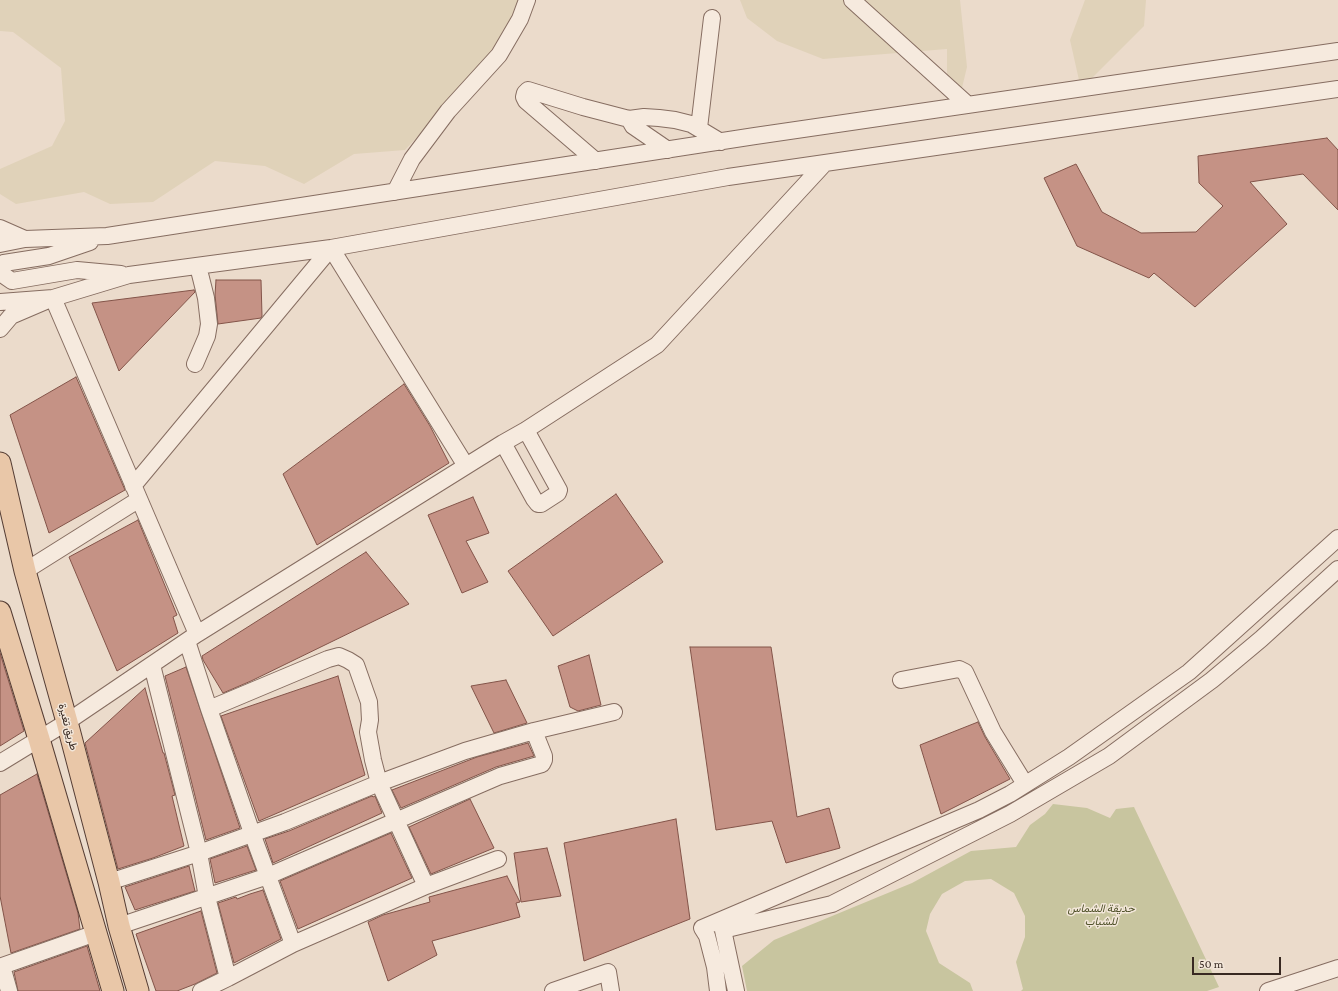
<!DOCTYPE html>
<meta charset="utf-8">
<style>
body{margin:0}
#map{position:relative;width:1338px;height:991px;overflow:hidden;background:#ebdbcb;font-family:"Crimson Pro",serif}
canvas{display:block}
.scale{position:absolute;left:1192px;top:957px;width:89px;height:18px;box-sizing:border-box;border:2px solid #382922;border-top:0;padding-left:5px;font-size:12px;line-height:14px;white-space:nowrap;color:#382922;-webkit-text-stroke:3px #f3e7da;paint-order:stroke}
</style>
<div id="map">
<canvas width="1338" height="991"></canvas>
<div class="scale">50 m</div>
</div>
<script>
const ctx = document.querySelector('canvas').getContext('2d');
ctx.lineJoin = 'round';
function fill(path, color) { ctx.fillStyle = color; ctx.fill(path, 'evenodd'); }
const poly = rows => new Path2D(rows.map(r => 'M' + r).join(''));
function stroke(path, color, width, dash) { ctx.strokeStyle = color; ctx.lineWidth = width; ctx.lineCap = dash ? 'butt' : 'round'; ctx.setLineDash(dash || []); ctx.stroke(path); }
function label(font, color, halo, rows, align = 'center') {
  ctx.font = font + ' "Crimson Pro",Vazirmatn,serif'; ctx.lineWidth = 3; ctx.setLineDash([]); ctx.textBaseline = 'middle'; ctx.strokeStyle = halo; ctx.fillStyle = color; for (const [text, x, y, turn = 0] of rows) {
    ctx.save(); ctx.translate(x, y); ctx.rotate((+turn || 0) * Math.PI / 180); ctx.textAlign = isNaN(turn) ? turn : align; if (halo) ctx.strokeText(text, 0, 0); ctx.fillText(text, 0, 0); ctx.restore();
  }
}
fill(poly([
 [0,0,520,0,520,3,492,56,405,150,354,154,304,184,265,166,215,161,153,202,110,204,84,192,16,204,0,194,0,169,52,146,65,121,61,68,13,32,0,31],
 [740,0,960,0,967,67,961,92,947,90,947,49,823,59,777,41,747,18],
 [1085,0,1146,0,1144,26,1081,89,1070,40]
]), '#e0d2b9');
fill(poly([
 [1053,804,1087,808,1110,818,1116,809,1134,807,1219,987,1207,991,1021,991,1023,989,1016,962,1025,937,1025,916,1014,893,991,879,965,881,942,894,930,914,926,931,939,963,970,983,973,991,747,991,742,966,774,940,912,883,971,851,1016,847,1030,825,1045,814]
]), '#c8c59f');
const building = poly([
 [1327,138,1338,150,1338,210,1303,174,1250,182,1287,224,1195,307,1154,273,1149,278,1077,246,1044,178,1076,164,1102,212,1141,233,1196,232,1223,206,1199,183,1198,156,1327,138],
 [216,280,261,280,262,316,261,318,218,324,215,295,216,280],
 [194,290,195,292,119,371,92,303,194,290],
 [76,377,125,490,49,533,10,415,76,377],
 [404,384,430,426,449,463,317,545,283,474,404,384],
 [616,494,663,562,553,636,508,571,616,494],
 [473,497,489,533,466,541,488,582,462,593,428,515,473,497],
 [138,520,177,615,173,617,178,633,117,671,69,557,138,520],
 [366,552,409,604,251,681,223,693,203,660,202,656,366,552],
 [690,647,771,647,797,817,829,808,840,848,786,863,772,821,716,830,690,647],
 [0,653,24,731,0,746,0,653],
 [589,655,601,705,578,711,570,707,558,666,589,655],
 [186,667,240,828,206,840,165,676,186,667],
 [338,676,365,775,259,821,221,716,338,676],
 [506,680,527,723,494,733,471,686,506,680],
 [145,688,163,753,164,753,175,795,172,796,184,846,153,858,118,869,85,743,145,688],
 [978,722,985,737,1010,779,941,814,920,745,978,722],
 [528,743,534,756,496,767,401,808,392,790,477,757,528,743],
 [37,774,78,913,80,929,11,953,0,896,0,795,37,774],
 [372,796,373,797,375,796,382,813,273,863,265,839,289,831,372,796],
 [470,799,494,848,431,874,409,827,470,799],
 [676,819,690,919,584,961,564,843,676,819],
 [391,833,412,878,298,929,280,881,391,833],
 [247,846,256,870,215,883,210,859,247,846],
 [547,848,561,896,521,902,514,853,547,848],
 [189,866,195,891,135,910,125,887,189,866],
 [507,876,520,902,516,903,520,917,432,941,437,955,388,981,368,922,383,915,430,902,429,897,507,876],
 [263,890,281,939,234,963,218,903,236,897,237,899,250,894,263,890],
 [201,911,217,973,195,984,177,991,156,991,136,934,201,911],
 [87,946,100,991,18,991,14,972,87,946]
]);
fill(building, '#c59285');
stroke(building, '#835449', 1);
const minor = poly([
 [852,0,968,105],
 [699,128,712,18],
 [668,150,633,126,629,119,644,117,659,118,675,120,691,124,721,142],
 [596,161,526,101,524,97,525,93,528,90,583,107,629,119],
 [395,192,412,159,448,111,499,55,520,19,527,0],
 [0,228,25,239],
 [90,242,49,256,4,263,2,269,3,275,12,281,77,270,121,274],
 [0,244,25,239,107,236,755,136,1338,51],
 [0,302,53,298,129,275,331,248,728,177,1338,89],
 [0,329,11,316,53,298,197,634],
 [195,364,207,336,209,324,206,298,198,266],
 [503,443,534,499,538,504,541,504,558,493,559,490,526,430],
 [133,486,331,248,466,466],
 [25,571,138,500],
 [187,641,209,709,252,833,293,944],
 [152,665,199,853,207,897,228,978],
 [901,680,959,669,965,672,993,732,1025,784],
 [209,709,328,659,339,656,348,660,356,665,369,702,370,720,368,732,373,760,379,783,426,886],
 [0,763,67,722,197,634,503,443,526,430,657,345,825,163],
 [109,882,199,853,285,822,379,783,465,751,534,731,614,712],
 [119,926,268,876,500,776,542,764,544,760,544,756,534,731],
 [9,991,2,966,96,933],
 [201,991,228,978,293,944,426,886,498,859],
 [553,991,608,972,611,991],
 [718,991,715,967,707,936,702,928,979,810,1010,794,1069,757,1189,672,1338,538],
 [736,991,723,930,832,904,1010,814,1109,756,1212,680,1261,639,1338,569],
 [1268,991,1338,968]
]);
const major = poly([
 [0,463,25,571,67,722,109,882,119,926,138,991],
 [0,612,39,739,113,991]
]);
stroke(minor, '#866d61', 18);
stroke(major, '#553d34', 23);
stroke(minor, '#f6eade', 16);
stroke(major, '#e9c7a8', 21);
label('11px', '#382922', '#f3e7da', [
 ["طريق تغيرة",68,727,75]
]);
label('italic 11px', '#51532b', '#f3e7da', [
 ["حديقة الشماس",1101,909],
 ["للشباب",1101,922]
]);
</script>
